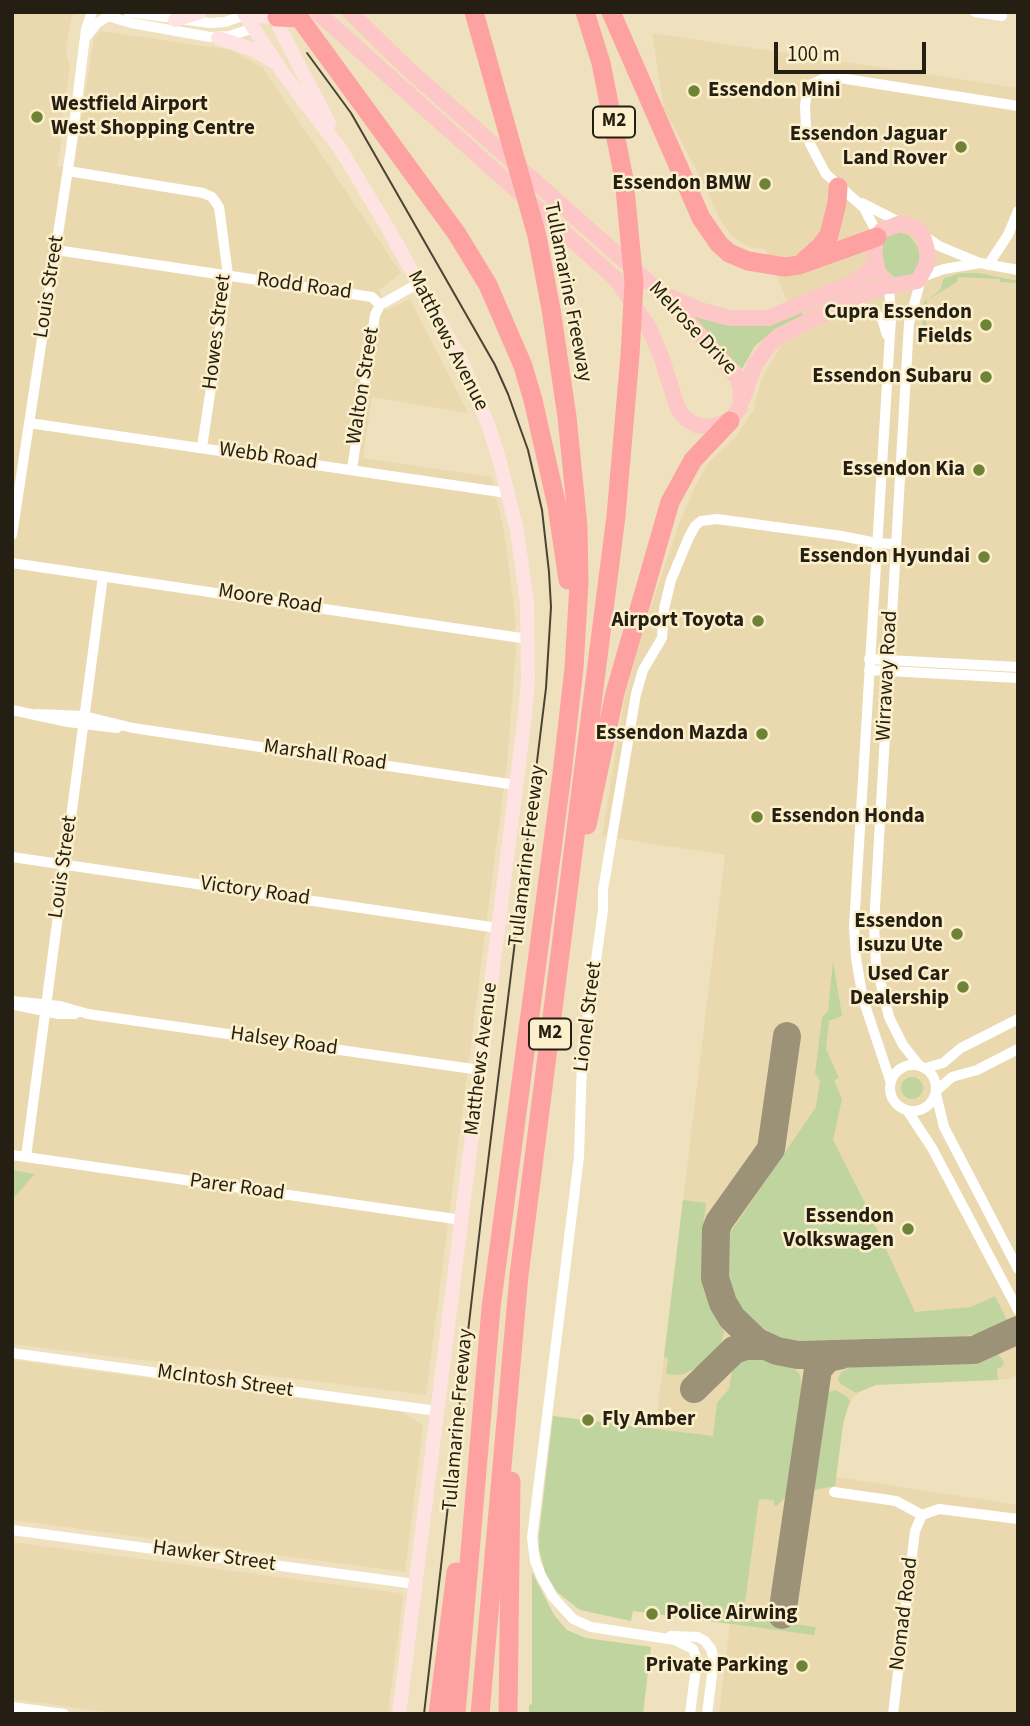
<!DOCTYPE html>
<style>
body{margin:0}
#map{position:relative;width:1030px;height:1726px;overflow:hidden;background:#efe1be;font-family:"Source Sans 3",sans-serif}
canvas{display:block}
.frame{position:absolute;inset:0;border:14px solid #241f12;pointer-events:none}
.scale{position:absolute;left:774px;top:42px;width:152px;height:32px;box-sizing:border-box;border:4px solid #241f12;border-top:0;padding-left:9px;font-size:21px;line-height:24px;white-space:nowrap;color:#241f12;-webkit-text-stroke:5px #fcefcb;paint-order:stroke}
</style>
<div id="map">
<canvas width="1030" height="1726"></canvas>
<div class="frame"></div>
<div class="scale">100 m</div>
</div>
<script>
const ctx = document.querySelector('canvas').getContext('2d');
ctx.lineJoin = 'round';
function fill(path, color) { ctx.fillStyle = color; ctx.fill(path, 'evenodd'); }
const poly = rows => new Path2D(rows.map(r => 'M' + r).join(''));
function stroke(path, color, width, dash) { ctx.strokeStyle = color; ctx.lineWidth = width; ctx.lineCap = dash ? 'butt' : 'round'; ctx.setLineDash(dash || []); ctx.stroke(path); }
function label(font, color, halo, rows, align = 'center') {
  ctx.font = font + ' "Source Sans 3",sans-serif'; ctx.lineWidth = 5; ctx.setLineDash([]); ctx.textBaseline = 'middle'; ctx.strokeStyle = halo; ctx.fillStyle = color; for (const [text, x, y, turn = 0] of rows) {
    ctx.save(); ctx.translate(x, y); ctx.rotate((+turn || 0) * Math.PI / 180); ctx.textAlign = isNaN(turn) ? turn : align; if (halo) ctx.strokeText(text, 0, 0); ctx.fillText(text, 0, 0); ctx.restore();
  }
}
fill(poly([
 [12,12,76,12,71,18,66,51,70,67,59,138,62,139,57,166,73,168,94,38,101,31,231,50,263,68,401,273,379,290,386,310,410,299,468,413,372,397,363,458,492,477,503,527,509,568,515,614,516,650,507,763,426,1395,12,1344,12,1200,35,1174,12,1170],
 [652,33,1018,88,1018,1375,1008,1379,876,1385,861,1391,852,1399,846,1410,836,1477,1018,1505,1018,1714,719,1714,730,1624,633,1611,725,855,602,836,624,701,641,636,679,524,696,484,710,461,735,438,754,409,761,380,782,344,799,332,766,250,748,246,733,237,720,220,708,192,664,109],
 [12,1360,402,1412,423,1425,405,1572,12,1520],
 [12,1542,400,1593,403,1597,388,1714,122,1714,12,1699]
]), '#ead9ae');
fill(poly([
 [897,232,909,235,918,247,920,260,912,276,895,278,885,269,882,261,883,243,887,237],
 [961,273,978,273,1018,281,1018,283,1000,282,1000,279,958,277,957,282,927,300,926,337,922,336,924,302,940,290,944,278],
 [802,311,802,316,777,328,755,346,742,369,715,343,692,314],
 [833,961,842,1016,829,1021,826,1049,839,1078,834,1080,842,1099,833,1140,864,1201,915,1312,971,1307,995,1296,1008,1322,988,1331,965,1336,792,1341,768,1333,755,1326,732,1297,727,1284,725,1267,726,1239,816,1107,820,1081,815,1073,822,1017,828,1011],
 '901 1088a11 11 0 1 1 22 0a11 11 0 1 1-22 0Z',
 [12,1170,35,1174,12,1200],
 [683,1200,706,1203,702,1239,704,1286,724,1332,721,1343,701,1365,684,1374,674,1375,666,1374,668,1358,664,1357],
 [997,1353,1004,1362,1002,1367,997,1368,998,1380,876,1385,856,1393,841,1384,838,1379,841,1372,862,1362,973,1358],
 [753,1358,768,1358,792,1365,800,1375,802,1388,786,1497,776,1506,774,1505,774,1500,759,1499,743,1617,816,1627,814,1635,633,1611,631,1621,580,1610,557,1592,545,1572,539,1549,539,1535,553,1416,713,1436,717,1403,729,1389,733,1365],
 [836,1390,847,1397,850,1401,843,1423,835,1486,814,1490,812,1488,825,1393],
 [532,1572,554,1615,567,1630,586,1638,651,1647,643,1714,529,1714,529,1705,532,1704]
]), '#c0d49f');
stroke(poly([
 [787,1036,771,1149,719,1222,716,1230,715,1278,723,1303,732,1318,757,1342,777,1351,798,1355,974,1350,1018,1330],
 [694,1389,734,1350,746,1346,764,1346],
 [782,1615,818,1369,828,1358,842,1355]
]), '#9c9278', 28);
stroke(poly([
 [106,12,111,17,131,23,210,37,229,36,254,28],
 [128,12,210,23,225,22,245,15],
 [975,12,1002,16],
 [87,36,97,23,114,13],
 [68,171,203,193,212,197,219,207,228,275,202,447],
 [862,203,901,223],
 [922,234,939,246,980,263,1018,270],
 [878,235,864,208,826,174,810,144,806,128,805,105,807,94,812,84,825,78,840,78,1018,106],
 [56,250,372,297,380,305],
 [988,265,1008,235,1018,211],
 [922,277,944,269,980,263],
 [889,286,891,318,854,927,856,958,863,999,890,1080],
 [380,305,419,283],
 [839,309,855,307,871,310,882,319,887,335],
 [29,423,507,493],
 [352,469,375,315,380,305],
 [12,535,71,149,86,29,92,12],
 [12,563,528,639],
 [869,659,1018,667],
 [869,670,1018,678],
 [12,710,68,722,117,728],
 [37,714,84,716,133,728,516,785],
 [12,857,498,928],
 [12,1001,60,1006,88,1014,480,1070],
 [15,1005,59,1014,75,1014],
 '890 1088a23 23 0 1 1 46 0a23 23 0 1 1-46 0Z',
 [919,1065,903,1045,889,1017,876,964,874,925,909,323,921,279],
 [926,1068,943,1063,961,1048,1018,1019],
 [936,1091,952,1077,977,1070,1018,1049],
 [936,1094,944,1127,1018,1269],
 [907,1110,932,1148,1018,1310],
 [12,1155,462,1220],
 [26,1157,103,576],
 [12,1353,437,1411],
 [834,1492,896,1501,922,1515,939,1509,1018,1519],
 [12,1530,415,1584],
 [671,1636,698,1637,705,1641,711,1649,714,1659,707,1714],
 [12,1707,64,1714],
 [690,1714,697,1660,693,1649,675,1640,591,1627,573,1619,553,1597,542,1578,535,1561,532,1538,579,1157,582,1060,603,910,603,890,636,694,643,670,662,638,664,609,671,580,689,537,695,526,701,521,717,519,842,536,876,543,895,544],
 [893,1714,915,1531,922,1515]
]), '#fff', 10);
stroke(poly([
 [243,12,283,73,341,150,389,230,462,362,489,427,500,462,517,531,527,603,528,679,525,715,399,1714],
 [279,12,279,27,329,123],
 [245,15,277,17],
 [175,20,200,12],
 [218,38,254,50,274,62]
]), '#ffe3e3', 14);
stroke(poly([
 [317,12,615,278,648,326,661,356,678,409,686,419,696,425,711,427,730,421,740,407,741,393,738,378,671,302,407,68,350,12],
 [901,223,914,227,923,236,928,254,926,266,918,281,891,286,884,282,878,271,874,253,875,242,881,231,901,223],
 [671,297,700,310,730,318,768,318,852,283,864,275,875,263],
 [743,398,755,364,770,344,779,336,856,297,888,285]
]), '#fec7c7', 16);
stroke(poly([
 [295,12,457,234,488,285,523,366,533,400,557,506,568,580],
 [611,12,701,218,719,244,729,253,748,261,785,267,799,265,877,237],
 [277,17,299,18],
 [805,260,820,247,829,235,837,203,838,187],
 [587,825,615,693,670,502,693,460,730,421],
 [438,1714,456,1572],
 [456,1714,491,1308,562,774,574,668,579,583,578,526,567,417,551,309,537,236,474,12],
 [480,1714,519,1275,616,516,630,355,634,283,624,179,601,63,585,12],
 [508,1714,511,1481]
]), '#fea2a1', 19);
stroke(poly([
 [307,53,351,113,495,365,508,394,528,450,542,510,549,572,551,607,546,688,481,1219,424,1714]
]), '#494332', 2);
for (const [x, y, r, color] of [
 [694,91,7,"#6e8335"],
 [37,117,7,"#6e8335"],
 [961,147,7,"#6e8335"],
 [765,184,7,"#6e8335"],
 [986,325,7,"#6e8335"],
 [986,377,7,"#6e8335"],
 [979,470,7,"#6e8335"],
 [984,557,7,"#6e8335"],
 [758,621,7,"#6e8335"],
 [762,734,7,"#6e8335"],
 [757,817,7,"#6e8335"],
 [957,934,7,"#6e8335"],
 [963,987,7,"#6e8335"],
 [908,1229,7,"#6e8335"],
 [588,1420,7,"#6e8335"],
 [652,1614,7,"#6e8335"],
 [802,1666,7,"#6e8335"]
]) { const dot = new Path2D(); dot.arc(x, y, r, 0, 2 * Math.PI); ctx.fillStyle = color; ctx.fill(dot); stroke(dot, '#fcefcb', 2.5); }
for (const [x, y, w] of [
 [614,122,42],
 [550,1034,42]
]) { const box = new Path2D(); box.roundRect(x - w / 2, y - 15.5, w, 31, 5); ctx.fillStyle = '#fcefcb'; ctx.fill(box); stroke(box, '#241f12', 2); }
label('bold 19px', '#241f12', null, [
 ["M2",614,122],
 ["M2",550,1034]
]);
label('bold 21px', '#241f12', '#fcefcb', [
 ["Essendon Mini",708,91,"left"],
 ["Westfield Airport",51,105,"left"],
 ["West Shopping Centre",51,129,"left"],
 ["Essendon Jaguar",947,135],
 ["Land Rover",947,159],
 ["Essendon BMW",751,184],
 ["Cupra Essendon",972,313],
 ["Fields",972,337],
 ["Essendon Subaru",972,377],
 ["Essendon Kia",965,470],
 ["Essendon Hyundai",970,557],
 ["Airport Toyota",744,621],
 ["Essendon Mazda",748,734],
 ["Essendon Honda",771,817,"left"],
 ["Essendon",943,922],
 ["Isuzu Ute",943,946],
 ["Used Car",949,975],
 ["Dealership",949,999],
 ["Essendon",894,1217],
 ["Volkswagen",894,1241],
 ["Fly Amber",602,1420,"left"],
 ["Police Airwing",666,1614,"left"],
 ["Private Parking",788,1666]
], 'right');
label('21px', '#241f12', '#fcefcb', [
 ["Louis Street",50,287,-81],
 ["Rodd Road",304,287,8],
 ["Tullamarine Freeway",567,292,79],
 ["Melrose Drive",692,329,47],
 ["Howes Street",218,332,-83],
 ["Matthews Avenue",447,341,63],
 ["Walton Street",364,386,-81],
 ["Webb Road",268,457,8],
 ["Moore Road",270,600,9],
 ["Wirraway Road",888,676,-87],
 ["Marshall Road",325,756,8],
 ["Tullamarine Freeway",528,856,-83],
 ["Louis Street",64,867,-82],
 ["Victory Road",255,892,8],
 ["Lionel Street",589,1017,-83],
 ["Halsey Road",284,1042,8],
 ["Matthews Avenue",482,1059,-83],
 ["Parer Road",237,1188,8],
 ["McIntosh Street",225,1382,8],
 ["Tullamarine Freeway",459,1420,-85],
 ["Hawker Street",214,1557,8],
 ["Nomad Road",905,1614,-83]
]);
</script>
